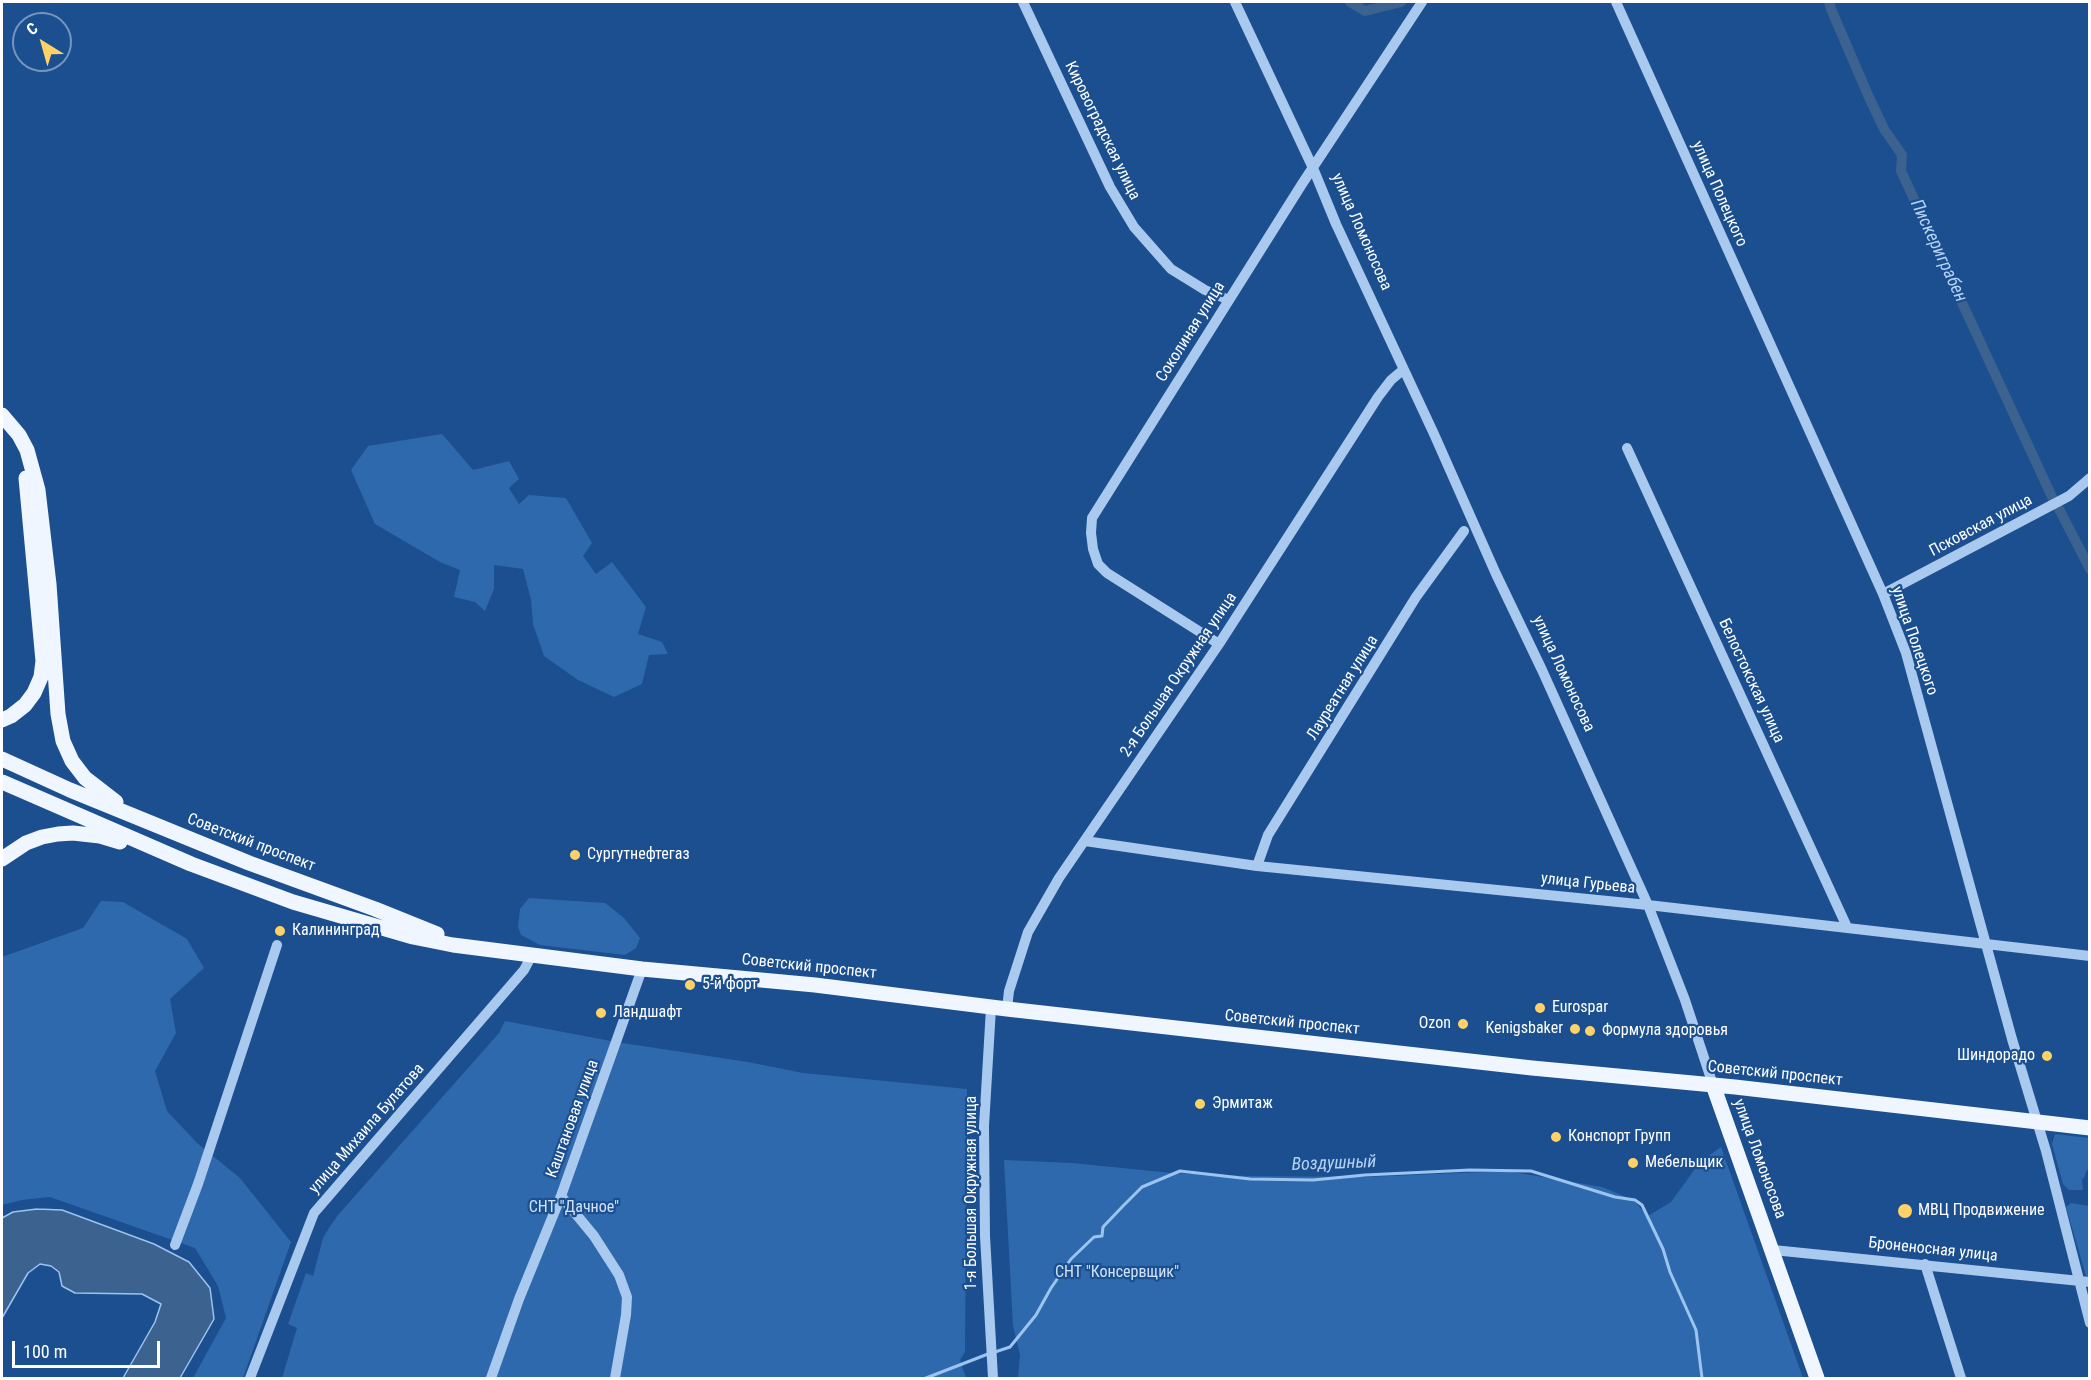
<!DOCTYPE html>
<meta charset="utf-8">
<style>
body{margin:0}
#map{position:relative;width:2091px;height:1380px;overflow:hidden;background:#1b4f8f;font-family:"Roboto Condensed",sans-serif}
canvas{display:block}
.frame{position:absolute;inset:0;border:3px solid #fff;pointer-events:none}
.north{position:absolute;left:12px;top:12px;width:60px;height:60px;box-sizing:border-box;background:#1b4f8f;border:2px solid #7695bc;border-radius:50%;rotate:323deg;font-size:16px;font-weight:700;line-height:24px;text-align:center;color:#fff}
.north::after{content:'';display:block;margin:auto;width:21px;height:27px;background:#ffd166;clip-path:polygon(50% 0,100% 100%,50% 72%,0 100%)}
.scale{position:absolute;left:12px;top:1341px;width:148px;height:27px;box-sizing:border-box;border:3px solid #fff;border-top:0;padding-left:8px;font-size:18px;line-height:21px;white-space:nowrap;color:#fff;-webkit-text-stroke:4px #1b4f8f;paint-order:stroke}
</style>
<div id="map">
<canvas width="2091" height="1380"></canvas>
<div class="frame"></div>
<div class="north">С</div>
<div class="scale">100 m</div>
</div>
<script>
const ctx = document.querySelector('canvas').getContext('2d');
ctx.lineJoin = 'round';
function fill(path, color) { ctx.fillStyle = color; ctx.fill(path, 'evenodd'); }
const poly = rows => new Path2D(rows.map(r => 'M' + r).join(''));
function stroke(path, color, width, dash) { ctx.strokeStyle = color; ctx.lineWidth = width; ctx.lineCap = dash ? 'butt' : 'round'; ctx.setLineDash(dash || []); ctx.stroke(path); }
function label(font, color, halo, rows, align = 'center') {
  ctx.font = font + ' "Roboto Condensed",sans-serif'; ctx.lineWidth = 4.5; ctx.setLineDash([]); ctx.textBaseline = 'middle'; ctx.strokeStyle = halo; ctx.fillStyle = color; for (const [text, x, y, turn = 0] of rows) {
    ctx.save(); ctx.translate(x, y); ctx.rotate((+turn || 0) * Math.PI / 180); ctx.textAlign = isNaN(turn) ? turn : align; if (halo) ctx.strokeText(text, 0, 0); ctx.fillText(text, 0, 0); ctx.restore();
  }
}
fill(poly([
 [442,434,473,470,509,461,519,479,509,488,519,504,529,495,566,498,592,543,583,556,596,574,612,562,646,607,638,634,662,642,668,654,649,655,642,684,614,697,578,680,544,656,533,624,531,600,523,569,494,565,494,589,485,611,475,602,454,597,460,570,440,562,375,524,351,470,368,446],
 [529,898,605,903,624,918,640,938,636,948,625,955,540,945,521,935,518,927,520,909],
 [101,901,123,902,187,939,204,968,170,999,176,1033,155,1071,167,1111,197,1143,240,1178,291,1242,243,1378,193,1378,226,1318,218,1286,195,1248,50,1197,22,1200,2,1205,2,957,83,928],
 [505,1021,616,1042,748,1062,803,1073,967,1089,965,1352,960,1360,966,1378,282,1378,297,1328,288,1324,306,1273,313,1276,323,1238,329,1228,338,1215,499,1033],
 [2055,1134,2089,1138,2089,1168,2086,1172,2084,1178,2082,1179,2083,1190,2069,1190,2063,1184,2052,1144],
 [1721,1147,1803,1378,1018,1378,1020,1355,1013,1326,1004,1160,1072,1163,1172,1173,1248,1176,1367,1177,1507,1171,1602,1187,1633,1200,1648,1216,1671,1202,1700,1162],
 [2071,1203,2089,1206,2089,1277,2086,1276,2066,1207]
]), '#2e69ad');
const water = poly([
 [37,1209,62,1210,154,1244,189,1262,210,1288,214,1319,180,1378,123,1378,155,1322,161,1304,142,1294,75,1293,62,1286,59,1272,51,1266,40,1264,28,1273,2,1318,2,1218,13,1212,37,1209]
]);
fill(water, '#3c6290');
stroke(water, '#9cc4f0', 1.5);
stroke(poly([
 [995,1352,1010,1347,1036,1315,1051,1288,1071,1259,1094,1237,1102,1236,1103,1227,1123,1206,1142,1187,1180,1171,1250,1179,1313,1180,1365,1175,1470,1170,1531,1171,1615,1197,1635,1200,1642,1205,1663,1249,1670,1272,1696,1330,1702,1378],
 [926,1378,988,1354]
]), '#9cc4f0', 3);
stroke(poly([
 [1350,2,1365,11,1401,2],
 [1829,2,1831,9,1868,95,1884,129,1902,155,1901,171,2053,499],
 [2059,509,2090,569]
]), '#3c6290', 10);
stroke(poly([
 [1023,2,1110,187,1134,227,1171,269,1205,290,1229,300],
 [1235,2,1313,168,1336,224,1434,434,1496,574,1542,670,1648,905,1685,1000,1713,1085],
 [1616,2,1883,594,1906,653,2012,1039,2046,1151,2090,1323],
 [1627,448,1847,927],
 [1883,594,2069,496,2090,478],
 [1219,644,1107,573,1098,564,1093,549,1091,533,1092,518,1302,184,1422,2],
 [1085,841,1257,866,1648,905,2090,956],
 [1257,866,1268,835,1416,597,1464,531],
 [991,1008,984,1126,985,1236,993,1378],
 [1007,1009,1009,991,1028,932,1059,878,1219,644,1378,397,1391,380,1403,370],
 [561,1196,594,1236,619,1275,627,1297,626,1315,615,1378],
 [175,1245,198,1184,277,945],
 [1773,1250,2090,1282],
 [1925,1264,1961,1378],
 [250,1378,314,1213,524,970,532,955],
 [491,1378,519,1299,561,1196,642,969]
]), '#a9c9ee', 10);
stroke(poly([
 [2,415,19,435,27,450,38,490,49,584,58,714,63,741,72,761,85,778,116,802],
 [2,720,11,716,25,705,34,693,41,677,43,661,26,478],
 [2,759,70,790,249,863,375,909,437,934],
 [2,782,191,864,293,902,413,937,453,945,642,969,815,985,1007,1009,1532,1068,1735,1087,2090,1128],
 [2,859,26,843,42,837,58,834,73,833,100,836,120,842],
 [1713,1085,1817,1378]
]), '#f0f6ff', 15);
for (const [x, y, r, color] of [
 [575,855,6,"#ffd166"],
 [280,931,6,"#ffd166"],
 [690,985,6,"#ffd166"],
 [1540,1008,6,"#ffd166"],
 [601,1013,6,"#ffd166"],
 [1463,1024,6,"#ffd166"],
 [1575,1029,6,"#ffd166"],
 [1590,1031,6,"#ffd166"],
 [2047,1056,6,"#ffd166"],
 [1200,1104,6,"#ffd166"],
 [1556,1137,6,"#ffd166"],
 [1633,1163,6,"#ffd166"],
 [1905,1211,8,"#ffd166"]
]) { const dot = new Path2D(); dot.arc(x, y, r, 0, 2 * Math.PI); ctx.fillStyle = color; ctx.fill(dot); stroke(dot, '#1b4f8f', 2); }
label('16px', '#fff', '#1b4f8f', [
 ["Кировоградская улица",1102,131,64],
 ["улица Полецкого",1719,194,66],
 ["улица Ломоносова",1361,232,66],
 ["Соколиная улица",1191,332,-58],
 ["Псковская улица",1981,526,-28],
 ["улица Полецкого",1914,641,71],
 ["улица Ломоносова",1563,674,65],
 ["2-я Большая Окружная улица",1179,675,-56],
 ["Белостокская улица",1751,681,65],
 ["Лауреатная улица",1343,688,-58],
 ["Советский проспект",251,843,21],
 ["улица Гурьева",1588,884,6],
 ["Советский проспект",809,967,6],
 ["Советский проспект",1292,1023,6],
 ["Советский проспект",1775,1074,6],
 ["Каштановая улица",573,1119,-70],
 ["улица Михаила Булатова",367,1129,-49],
 ["улица Ломоносова",1759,1159,70],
 ["1-я Большая Окружная улица",972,1193,-90],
 ["Броненосная улица",1933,1250,6]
]);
label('16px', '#fff', '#1b4f8f', [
 ["Сургутнефтегаз",587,855],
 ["Калининград",292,931],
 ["5-й форт",702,985],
 ["Eurospar",1552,1008],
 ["Ландшафт",613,1013],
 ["Ozon",1451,1024,"right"],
 ["Kenigsbaker",1563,1029,"right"],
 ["Формула здоровья",1602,1031],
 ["Шиндорадо",2035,1056,"right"],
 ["Эрмитаж",1212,1104],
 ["Конспорт Групп",1568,1137],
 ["Мебельщик",1645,1163],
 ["МВЦ Продвижение",1918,1211]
], 'left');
label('16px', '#cfe3fa', '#1b4f8f', [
 ["СНТ \"Дачное\"",574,1208],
 ["СНТ \"Консервщик\"",1117,1273]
]);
label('italic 18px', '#b5d3f5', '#1b4f8f', [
 ["Пискериграбен",1938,251,65],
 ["Воздушный",1334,1164,-2]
]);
</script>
